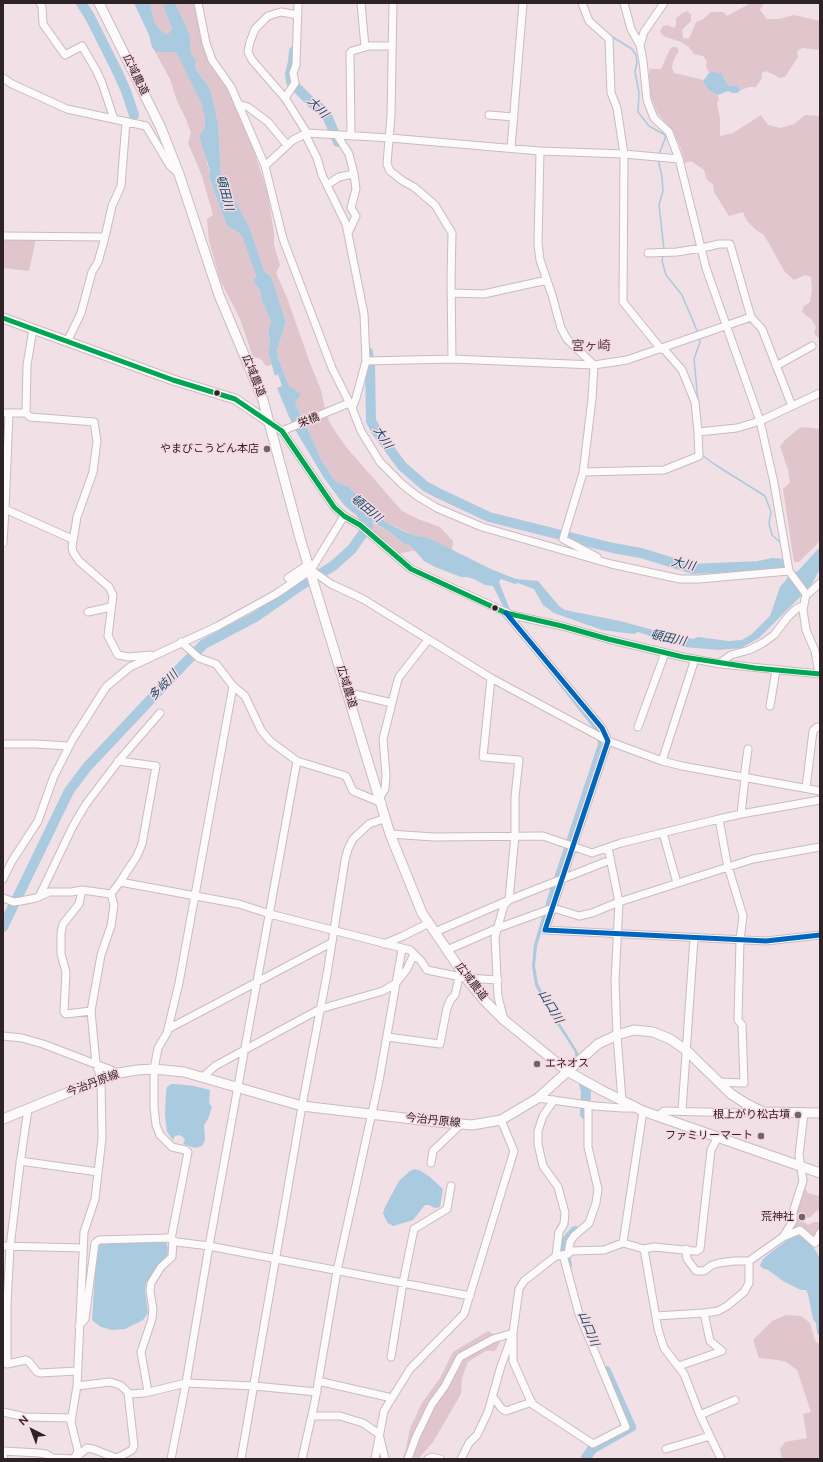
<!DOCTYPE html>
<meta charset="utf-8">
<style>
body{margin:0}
#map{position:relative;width:823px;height:1462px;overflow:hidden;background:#f1e0e5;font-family:"Nunito Sans",sans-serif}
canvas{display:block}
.frame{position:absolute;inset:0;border:4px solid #2d2225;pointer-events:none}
.north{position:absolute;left:12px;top:1410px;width:40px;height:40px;-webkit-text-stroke:3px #f8d9e2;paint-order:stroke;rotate:318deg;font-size:11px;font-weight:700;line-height:16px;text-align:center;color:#2d2225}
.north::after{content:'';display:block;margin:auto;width:14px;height:18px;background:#2d2225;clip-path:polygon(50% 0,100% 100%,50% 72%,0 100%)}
</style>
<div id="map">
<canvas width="823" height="1462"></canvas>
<div class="frame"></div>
<div class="north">N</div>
</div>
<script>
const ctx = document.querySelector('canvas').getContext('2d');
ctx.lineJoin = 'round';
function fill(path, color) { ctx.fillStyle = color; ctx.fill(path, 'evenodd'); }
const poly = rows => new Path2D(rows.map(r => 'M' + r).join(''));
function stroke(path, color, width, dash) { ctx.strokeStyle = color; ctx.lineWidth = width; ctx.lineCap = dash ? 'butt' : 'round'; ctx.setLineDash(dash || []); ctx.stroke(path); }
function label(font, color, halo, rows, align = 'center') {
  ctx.font = font + ' "Nunito Sans","Noto Sans JP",sans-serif'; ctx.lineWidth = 3; ctx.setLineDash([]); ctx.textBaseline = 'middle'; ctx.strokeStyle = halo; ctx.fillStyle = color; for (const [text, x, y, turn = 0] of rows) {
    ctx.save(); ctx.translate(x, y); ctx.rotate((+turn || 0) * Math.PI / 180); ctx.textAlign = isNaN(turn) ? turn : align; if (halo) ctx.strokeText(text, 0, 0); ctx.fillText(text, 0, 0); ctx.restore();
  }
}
fill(poly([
 [150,3,162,3,172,28,169,36,160,30,154,21],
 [175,3,195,3,200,33,207,55,228,88,253,148,267,191,274,232,274,245,280,265,276,273,287,298,310,363,321,390,326,414,331,425,346,447,402,511,418,519,440,527,453,541,452,551,426,537,416,536,389,524,375,514,349,487,335,481,322,461,295,402,279,361,277,350,286,322,271,276,264,271,250,228,234,199,225,190,221,175,218,123,210,89,195,68,196,60,191,55,190,35],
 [751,3,764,3,760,10,767,19,779,19,794,15,820,21,820,50,802,48,797,51,798,57,785,77,779,78,773,74,765,71,762,73,762,78,756,87,749,87,741,90,737,86,728,85,725,79,714,71,709,73,706,66,707,61,703,56,694,54,688,46,681,42,663,36,660,31,663,26,667,25,674,28,676,25,676,18,683,13,688,11,691,15,691,21,682,30,683,38,689,39,696,22,702,20,711,12,723,12,727,16],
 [673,47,676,47,679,50,673,62,672,67,674,73,704,80,704,84,710,91,718,95,719,100,717,103,720,119,720,136,733,133,761,115,768,125,780,128,794,124,805,115,820,116,820,251,819,256,820,259,819,275,820,276,820,336,818,338,814,333,816,327,812,320,802,312,804,306,810,302,812,290,811,277,805,275,794,280,785,272,764,235,756,230,747,221,743,212,729,216,714,192,713,184,707,180,704,170,691,161,685,163,681,149,673,131,658,114,651,97,649,75,650,69,661,69,670,49],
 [154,50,161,52,176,52,202,105,205,122,204,130,207,164,210,172,209,178,227,226,238,232,242,236,256,273,255,278,253,280,260,291,262,302,265,306,271,322,268,332,270,342,268,351,272,365,266,366,261,359,253,357,240,319,220,280,209,241,207,219,213,215,202,176,188,143,191,133,186,119,177,101,170,79],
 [3,238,36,239,29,271,3,268],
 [801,427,820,429,820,541,799,562,794,562,783,489,790,483,788,470,780,446,786,439],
 [351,511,390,532,404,544,410,545,416,550,397,554,371,531],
 [804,1187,808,1193,820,1196,820,1209,814,1213,811,1217,805,1218,804,1222,808,1225,814,1222,820,1222,820,1226,817,1234,813,1238,800,1228,792,1228,794,1211],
 [786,1315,801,1316,810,1323,815,1341,820,1345,820,1459,782,1459,780,1449,785,1442,807,1438,803,1414,811,1412,797,1370,786,1362,778,1360,759,1358,753,1340,772,1321],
 [488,1331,502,1339,495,1351,486,1351,468,1362,462,1378,461,1394,433,1442,418,1459,403,1459,406,1449,410,1428,422,1403,440,1378,453,1352]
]), '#e0c5cd');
fill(poly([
 [134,3,150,3,154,21,160,30,168,35,172,28,162,3,175,3,190,35,191,54,196,60,195,68,210,89,218,123,221,175,225,189,234,199,250,228,264,271,271,276,286,322,277,350,279,361,289,386,301,394,295,402,322,461,335,481,349,487,375,514,389,524,401,530,416,536,426,537,493,570,516,579,538,581,559,606,565,610,620,621,668,634,693,639,698,637,728,641,742,640,752,634,770,616,780,587,791,574,798,571,820,547,820,569,809,589,804,591,802,595,759,638,741,648,719,650,684,647,638,632,634,634,602,630,554,613,543,605,534,589,518,583,515,584,501,579,499,582,514,620,598,728,602,744,537,946,535,966,538,984,552,1011,576,1049,579,1055,575,1057,575,1052,549,1012,535,985,532,966,534,945,548,896,598,744,594,729,513,626,493,586,485,585,474,579,467,577,461,577,435,567,424,561,410,545,404,544,390,532,373,522,352,512,344,505,324,478,293,426,277,388,282,386,278,374,275,376,268,351,270,342,268,332,271,322,265,306,262,302,260,291,253,280,255,278,256,275,242,236,238,232,227,226,209,177,210,171,199,135,204,130,205,122,202,105,176,52,161,52,155,51,152,47,149,35],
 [714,71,717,73,721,73,728,85,737,86,741,90,737,93,732,93,728,91,718,95,710,91,704,84,704,80,709,73],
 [171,1084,174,1084,194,1086,210,1090,209,1103,212,1107,208,1119,204,1125,205,1140,202,1146,195,1148,183,1144,185,1140,183,1137,179,1135,175,1136,173,1140,167,1132,165,1115,166,1092,167,1087],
 [415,1169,421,1171,430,1177,443,1189,440,1207,435,1208,429,1205,425,1205,413,1220,393,1226,388,1223,385,1218,383,1213,385,1207,399,1181,410,1171],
 [801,1235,812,1245,820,1258,820,1336,817,1333,816,1323,813,1319,808,1294,806,1290,801,1290,783,1281,768,1270,762,1268,760,1265,763,1259,770,1253,793,1236],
 [163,1241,167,1244,168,1249,167,1258,146,1283,145,1290,148,1313,143,1320,125,1329,112,1330,101,1327,92,1320,97,1246,100,1243]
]), '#a9cadf');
stroke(poly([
 [611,36,632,49,636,55,637,62,635,72,639,93,638,112,649,126,665,135,665,139,659,154],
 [658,159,662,177,663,191,659,205,664,250],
 [663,256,662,261,666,275,682,295,698,333],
 [698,401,694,359,700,342,699,338],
 [702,455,714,464,765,496,771,512,769,523,772,535,781,543]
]), '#a9cadf', 1.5);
stroke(poly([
 [81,3,90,17,118,73,126,91,134,115],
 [294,51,293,62,290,74,291,82,312,103,321,109,328,118,338,142],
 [368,352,370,366,371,421,377,432,402,466,425,486,438,493,489,517,613,548,641,553,693,569,759,566,773,563,786,564],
 [3,927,69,791,87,767,183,665,204,644,257,616,300,586,333,566,352,549,368,526,359,506],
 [584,1084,586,1091,585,1114],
 [567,1265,564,1252,566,1241,575,1231],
 [586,1459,586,1458,592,1449,631,1427,606,1371]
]), '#a9cadf', 10);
const street = poly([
 [40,3,42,7,43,24,65,55,82,46,96,70,102,83,114,119],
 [198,3,206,43,212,60,231,87,265,166,283,239,332,368,352,408,361,431,380,462,403,485,417,496,437,508,482,527,611,564,680,579,699,579,789,571],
 [361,3,365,47],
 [393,3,391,115,387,164,390,171,403,181,414,187,435,205,452,233,451,279,452,359],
 [582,3,589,21,609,39,611,93,617,108,624,154,623,302,661,349],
 [624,3,631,29,640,45],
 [664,3,644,32,640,45,643,61,647,100,654,118,669,132,679,159,706,268,760,421,774,483,789,571,806,594,803,610,806,630,815,651,819,674],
 [298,15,281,12,268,16,255,29,250,42,248,52,252,60,285,98,307,133],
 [3,78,12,84,67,109,146,126,170,166,179,174],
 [285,98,295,83,293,73,296,65,298,3],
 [238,104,248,107,268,122,287,145],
 [489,115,514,117],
 [305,134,317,158,322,175,346,224,364,314,366,361,356,398,352,408],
 [337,135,349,154,354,174,356,189,351,208,356,216,348,233],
 [351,136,350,53,352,51,369,46,392,46],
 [511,148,523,3],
 [540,151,538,244,540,260,552,295,561,328,567,339,594,365,592,399,583,473,563,539,597,557],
 [265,166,293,140,307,133,390,138,540,151,624,154,679,159],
 [327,185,339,177,354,174],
 [3,236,105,237],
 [648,253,677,252,702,248,719,244,730,244,751,317,762,329,792,406,760,421,737,428,698,432,695,402,682,370,663,348],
 [451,293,484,294,547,280],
 [67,342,81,313,92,272,98,262,105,237,112,206,121,186,126,122],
 [366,361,452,359,594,365,627,360,751,317],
 [776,366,812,346],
 [792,406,820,393],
 [3,413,26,413,30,417,94,422,97,441,93,472,77,517,72,547,73,552,79,561,109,587,113,595,108,636,118,655,129,657,150,655],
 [26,413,27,365,33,329],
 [9,414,5,509,72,539],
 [269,422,282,431,334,507,344,516,360,525,411,569,512,615,562,626,608,639,683,657,721,664,820,674],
 [282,431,349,403],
 [583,472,664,470,699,456,698,432],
 [3,543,5,509],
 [311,570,331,584,363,599,491,678,608,741,662,761,682,766,820,791],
 [288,578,309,564],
 [806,594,809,593,820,583],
 [88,612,111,607],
 [506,613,602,728,608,741,545,930,766,941,820,935],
 [181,642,199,658,216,664,233,686,245,696,261,730,270,741,297,761,346,776,353,791,382,803],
 [720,663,731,655,749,650,763,643,774,635,787,618,796,609,804,605],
 [491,678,483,757,519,760,515,797,515,835,509,900,504,905,495,937,498,997,504,1020],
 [347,690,354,694,392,703],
 [770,706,776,670],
 [638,727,665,653],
 [3,744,35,744,69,746],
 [118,761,156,766,142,844,137,856,120,882],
 [662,761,695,659],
 [744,778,748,749],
 [806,788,813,731,817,727,820,727],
 [380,797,385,789,386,775,383,739,397,683,399,677,428,640],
 [741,814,820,800],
 [663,833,677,883],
 [390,834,434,837,543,836,592,853,621,843,719,819],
 [608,848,619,902,615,982,617,1035,622,1101],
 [3,879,12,861,38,821,54,776,73,739,106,687,130,667,218,626,276,594,311,570,344,516],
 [82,890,79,904,63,924,61,933,61,954,66,972,64,1012,66,1014,91,1011],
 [111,894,120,882,239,904,270,914,410,950,421,961,427,970,466,978,498,980],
 [39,897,73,826,86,804,121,758,160,713],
 [3,898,14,902,21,901,36,898,49,892,71,892,82,890,111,894],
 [435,932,509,900,605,862],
 [384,944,403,936,429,923],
 [447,950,498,928,553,908,579,916,592,913,619,902,753,859,820,847],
 [168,1029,331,943],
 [3,1036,22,1038,43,1044,119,1073],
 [387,1037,440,1044,447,1008,451,999,455,995,459,977],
 [203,1077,215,1066,320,1009,383,991,396,983,407,969,414,954],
 [718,1082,744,1083,742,1025,738,1020,740,940,743,916,727,863,719,819,741,814,745,778],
 [538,1098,595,1106,622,1108,636,1108],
 [554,1100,543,1116,538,1131,538,1144,543,1166,558,1187,565,1213,564,1224,559,1232,556,1256],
 [28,1109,20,1164,10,1247,7,1304,7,1364,26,1360,29,1362,37,1372,40,1373,77,1371],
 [682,1111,694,938],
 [658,1116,664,1111,743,1113,748,1105],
 [20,1161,98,1172],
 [431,1163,433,1151,461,1124],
 [783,1237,800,1230,815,1243,820,1233],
 [171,1239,188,1152,185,1150,172,1147,160,1135,156,1125,154,1107,154,1069,158,1048,167,1033,179,983,233,686],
 [623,1243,643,1111],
 [3,1246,83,1248],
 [644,1249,654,1247,694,1251,697,1251,700,1249,711,1150,718,1137],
 [686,1249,687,1259,696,1271,704,1271,712,1265,719,1263,734,1261,749,1261],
 [568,1254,570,1242,574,1236,589,1223,596,1203,598,1189,588,1147,588,1105],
 [656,1316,704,1313,718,1311,727,1306,744,1292,749,1283,749,1261,783,1237,793,1221,793,1212,803,1181,799,1155,804,1113],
 [79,1326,85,1319,95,1243,99,1240,168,1238,177,1242,209,1246,470,1296],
 [513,1333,513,1361,532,1404,593,1444,626,1427,579,1314,563,1255],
 [391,1357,403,1283,414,1229,447,1209,451,1186],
 [679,1366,722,1351,710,1341,704,1313],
 [318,1381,392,1398],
 [77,1386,110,1382,120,1385,130,1394,145,1393,186,1383,254,1386,317,1392],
 [148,1392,141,1352,152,1319,153,1309,150,1291,151,1283,161,1267,172,1257,173,1241],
 [493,1397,502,1409,506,1411,532,1402],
 [3,1412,25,1417,72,1418],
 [700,1415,735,1400],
 [312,1416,340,1416,363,1423,379,1434,385,1459],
 [666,1449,710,1436],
 [3,1451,39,1453,46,1454,52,1458,74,1459,87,1448,93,1449,116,1458,121,1456,132,1450,134,1446,128,1393],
 [3,1456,4,1459],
 [74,1459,78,1451,71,1422,77,1386,84,1232,95,1199,102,1138,101,1079,96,1063,91,1011,101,955,111,926,114,905,111,894],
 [171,1459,186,1383,209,1246,297,761],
 [241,1459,302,1106,327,974,345,860,348,849,353,839,369,824,386,818],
 [302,1459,315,1401,337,1271,379,1081,402,949],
 [375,1459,384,1411,392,1398,410,1369,464,1314,514,1151,501,1120],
 [408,1459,416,1437,432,1404,445,1386,460,1357,493,1339,513,1333,519,1289,524,1281,556,1256,568,1254,571,1251,604,1250,623,1243,644,1249,658,1329,664,1348,684,1374,700,1415,721,1459],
 [428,1459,432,1457,440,1459],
 [461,1459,469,1443,477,1435,488,1412,501,1366,511,1339]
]);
const secondary = poly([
 [99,3,161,128,179,174,219,295,263,400,300,538,390,834,422,913,466,978,483,999,504,1020,567,1071,601,1090,643,1111,820,1173],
 [3,318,173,380,235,399,269,422],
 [3,1119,101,1079,119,1073,137,1070,154,1069,184,1072,302,1106,438,1122,472,1125,501,1120,538,1098,598,1044,617,1035,634,1030,653,1032,670,1039,686,1050,731,1094,745,1103,763,1112,820,1113]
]);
stroke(street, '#c9bcc0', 9);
stroke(secondary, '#c9bcc0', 11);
stroke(street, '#fdfafb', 7);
stroke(secondary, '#fdfafb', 9);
stroke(poly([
 [3,318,173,380,235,399,282,431,334,507,344,516,360,525,411,569,506,613,562,626,608,639,683,657,755,668,820,674]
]), '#00a651', 5);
stroke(poly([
 [506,613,602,728,608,741,545,930,766,941,820,935]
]), '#0065bd', 5);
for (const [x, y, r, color] of [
 [217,393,3.5,"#2d2225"],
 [267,449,4,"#726468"],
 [495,608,3.5,"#2d2225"],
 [537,1064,4,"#726468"],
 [798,1115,4,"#726468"],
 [761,1136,4,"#726468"],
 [802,1217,4,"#726468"]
]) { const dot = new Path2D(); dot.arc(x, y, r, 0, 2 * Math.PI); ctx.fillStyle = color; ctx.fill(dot); stroke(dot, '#f8d9e2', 1.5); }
label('11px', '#2d2225', '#f8d9e2', [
 ["広域農道",135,75,64],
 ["広域農道",253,376,68],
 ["栄橋",309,421,-22],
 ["広域農道",346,687,73],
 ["広域農道",471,982,52],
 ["今治丹原線",93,1084,-20],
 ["今治丹原線",433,1121,6]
]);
label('11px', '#2d2225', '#f8d9e2', [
 ["やまびこうどん本店",259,449],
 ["エネオス",545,1064,"left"],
 ["根上がり松古墳",790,1115],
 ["ファミリーマート",753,1136],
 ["荒神社",794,1217]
], 'right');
label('italic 12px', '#0a506e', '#f8d9e2', [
 ["大川",317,108,46],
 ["頓田川",224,193,75],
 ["大川",382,438,56],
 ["頓田川",366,509,39],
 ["大川",683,565,13],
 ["頓田川",668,639,12],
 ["多岐川",164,686,-46],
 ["山口川",550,1007,59],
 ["山口川",588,1329,68]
]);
label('13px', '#553c43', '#f8d9e2', [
 ["宮ヶ崎",591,347]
]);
</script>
